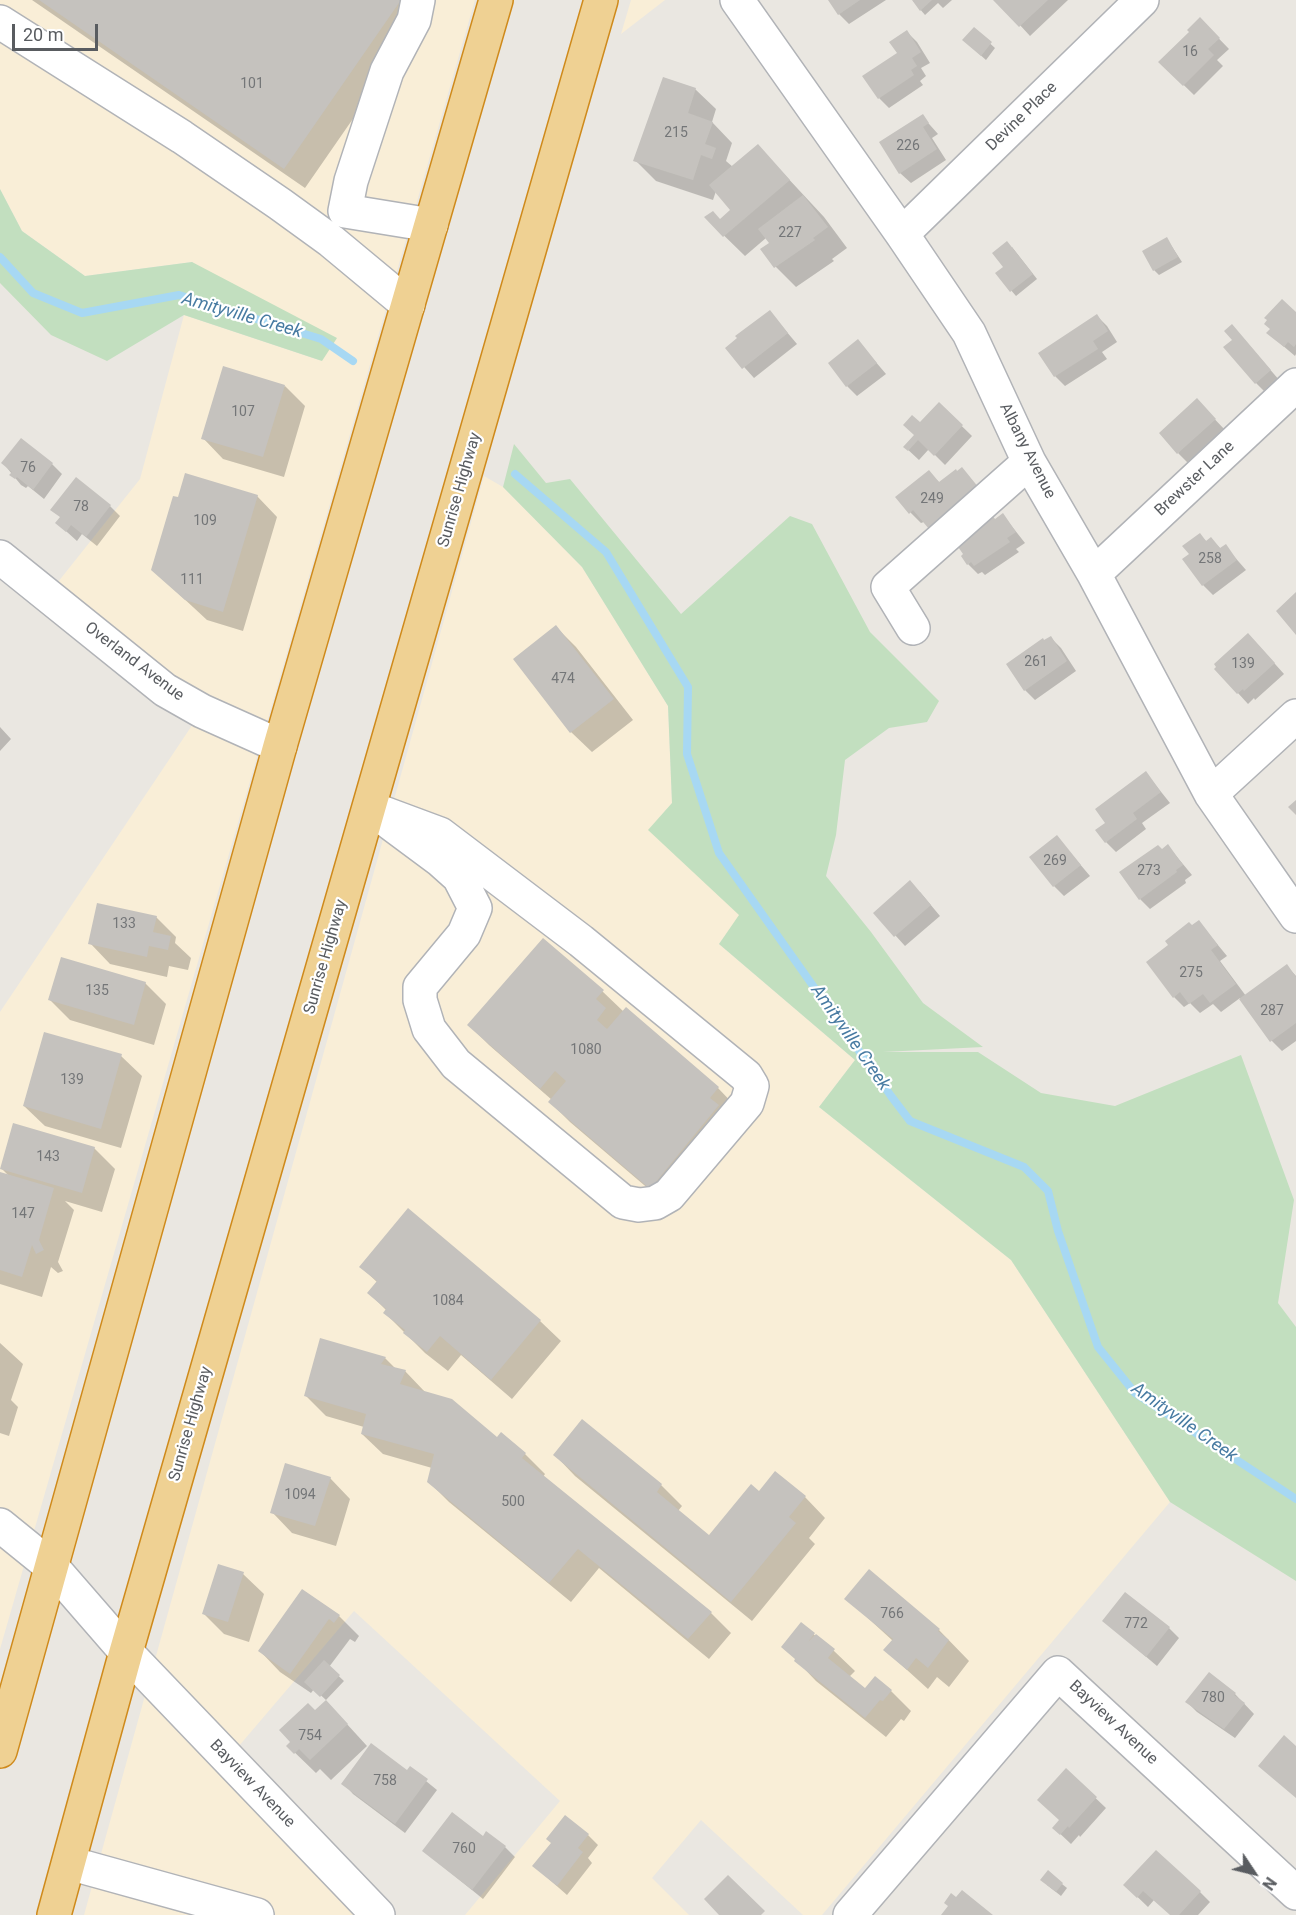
<!DOCTYPE html>
<style>
body{margin:0}
#map{position:relative;width:1296px;height:1915px;overflow:hidden;background:#eae7e1;font-family:Roboto,sans-serif}
canvas{display:block}
.north{position:absolute;left:1224px;top:1843px;width:60px;height:60px;-webkit-text-stroke:4px #fff;paint-order:stroke;rotate:125deg;font-size:16px;font-weight:700;line-height:24px;text-align:center;color:#595c60}
.north::after{content:'';display:block;margin:auto;width:21px;height:27px;background:#595c60;clip-path:polygon(50% 0,100% 100%,50% 72%,0 100%)}
.scale{position:absolute;left:12px;top:24px;width:86px;height:27px;box-sizing:border-box;border:3px solid #595c60;border-top:0;padding-left:8px;font-size:18px;line-height:21px;white-space:nowrap;color:#595c60;-webkit-text-stroke:4px #fff;paint-order:stroke}
</style>
<div id="map">
<canvas width="1296" height="1915"></canvas>
<div class="north">N</div>
<div class="scale">20 m</div>
</div>
<script>
const ctx = document.querySelector('canvas').getContext('2d');
ctx.lineJoin = 'round';
function fill(path, color) { ctx.fillStyle = color; ctx.fill(path, 'evenodd'); }
const poly = rows => new Path2D(rows.map(r => 'M' + r).join(''));
function stroke(path, color, width, dash) { ctx.strokeStyle = color; ctx.lineWidth = width; ctx.lineCap = dash ? 'butt' : 'round'; ctx.setLineDash(dash || []); ctx.stroke(path); }
function label(font, color, halo, rows, align = 'center') {
  ctx.font = font + ' Roboto,sans-serif'; ctx.lineWidth = 4.5; ctx.setLineDash([]); ctx.textBaseline = 'middle'; ctx.strokeStyle = halo; ctx.fillStyle = color; for (const [text, x, y, turn = 0] of rows) {
    ctx.save(); ctx.translate(x, y); ctx.rotate((+turn || 0) * Math.PI / 180); ctx.textAlign = isNaN(turn) ? turn : align; if (halo) ctx.strokeText(text, 0, 0); ctx.fillText(text, 0, 0); ctx.restore();
  }
}
fill(poly([
 [0,0,475,0,0,1649,0,1012,207,703,54,587,140,479,184,315,322,361,192,262,85,276,22,231,0,189],
 [631,0,665,0,621,34],
 [484,476,503,487,582,567,668,706,672,803,649,830,740,915,719,944,855,1060,819,1107,1011,1260,1170,1502,822,1915,803,1915,701,1820,652,1878,689,1915,465,1915,560,1801,354,1611,221,1767,361,1915,84,1915]
]), '#f9eed7');
fill(poly([
 [0,189,22,231,85,276,192,262,337,338,322,361,184,315,107,361,51,335,0,283],
 [514,444,546,483,570,479,681,614,790,516,812,524,870,632,939,701,927,722,889,728,845,760,836,835,826,876,871,932,923,1003,983,1047,883,1052,978,1052,1041,1093,1115,1106,1241,1055,1294,1200,1278,1303,1296,1327,1296,1581,1170,1502,1011,1260,819,1107,855,1060,719,944,739,915,648,830,672,803,668,706,582,567,503,487]
]), '#c2dfbf');
fill(poly([
 [32,0,420,0,429,9,305,188],
 [830,0,886,0,849,24,839,14],
 [914,0,952,0,943,8,938,3,925,15,913,1],
 [997,0,1068,0,1030,36],
 [1200,19,1229,49,1217,60,1223,66,1194,95,1160,62,1191,32],
 [974,29,995,48,986,60,969,45],
 [907,32,917,42,930,63,921,68,926,76,920,81,923,85,889,108,879,98],
 [695,89,716,109,712,122,732,143,726,161,733,167,758,146,824,217,847,248,832,259,834,261,796,287,776,267,762,250,771,244,766,238,745,256,706,218,721,220,732,210,716,191,713,200,656,181,635,160],
 [922,116,938,134,932,138,946,160,911,183,900,173],
 [1167,239,1182,262,1159,275,1154,270],
 [1012,247,1037,279,1016,296,997,274,1005,268],
 [770,312,797,344,754,378,727,348],
 [1296,314,1296,354,1295,356,1268,333],
 [1097,316,1107,326,1117,342,1102,352,1107,359,1065,386,1055,376],
 [1242,337,1280,381,1266,393,1256,383],
 [858,341,886,374,857,396,847,386],
 [285,386,305,406,284,477,223,459,203,438],
 [939,404,972,436,945,465,929,449,919,460,905,447,916,435,920,424],
 [1207,411,1225,430,1188,463,1178,453],
 [3,463,52,464,62,474,44,499,28,486,26,488,21,485],
 [962,469,988,499,921,523,910,512,928,472,940,483],
 [257,496,277,517,243,631,207,620,153,570],
 [110,506,120,516,97,546,82,534,77,541,57,523,61,518],
 [1003,515,1025,543,1016,549,1019,552,985,575,982,572,978,574,968,564,995,520],
 [1200,535,1207,542,1211,539,1221,549,1225,546,1246,570,1213,595,1203,585,1191,555],
 [556,627,576,647,633,720,592,752,571,732],
 [1051,638,1061,648,1076,671,1035,700,1025,690,1044,642],
 [1258,645,1284,674,1255,700,1254,698,1248,704,1216,669],
 [0,727,11,739,0,751],
 [1146,773,1170,803,1142,823,1146,829,1116,852,1106,842],
 [1057,837,1090,876,1064,896,1054,886],
 [1168,846,1192,875,1185,880,1186,883,1150,909,1140,899],
 [920,892,940,916,905,946,875,913],
 [156,917,176,937,175,943,191,958,188,970,169,966,167,977,110,964,90,943],
 [1199,922,1227,956,1220,961,1246,996,1287,966,1296,976,1296,1041,1282,1051,1272,1041,1240,998,1221,1012,1213,1004,1200,1013,1190,1003,1184,1007,1174,997,1192,927],
 [145,983,166,1004,154,1045,70,1020,50,1000],
 [602,991,624,1012,626,1010,718,1088,738,1109,671,1208,570,1122,550,1102,552,1100,489,1045,469,1025],
 [121,1056,142,1076,121,1148,45,1126,24,1106],
 [94,1148,115,1169,102,1212,65,1201,74,1210,58,1262,63,1271,58,1273,51,1267,42,1297,0,1284,0,1174,9,1176,1,1168],
 [408,1211,540,1321,561,1341,512,1399,461,1355,448,1371,425,1353,385,1313,387,1311,369,1293,378,1283,361,1267],
 [0,1343,23,1364,11,1400,18,1407,9,1436,0,1433],
 [385,1358,396,1369,405,1371,425,1392,497,1439,525,1454,545,1474,543,1477,711,1613,731,1633,709,1659,599,1568,571,1602,449,1502,428,1481,432,1468,383,1454,362,1434,364,1427,326,1416,306,1396],
 [583,1421,661,1485,682,1506,678,1511,710,1537,759,1493,805,1497,825,1518,809,1538,815,1544,752,1621,575,1476,555,1455],
 [330,1478,350,1499,336,1546,292,1533,272,1512],
 [243,1574,264,1594,249,1642,224,1634,204,1614],
 [303,1591,339,1616,359,1636,355,1642,350,1639,329,1667,344,1681,326,1700,314,1689,311,1693,280,1672,260,1651],
 [846,1598,939,1630,969,1661,949,1687,937,1677,928,1689,885,1650,893,1641],
 [1104,1621,1169,1628,1179,1638,1157,1666],
 [801,1624,834,1651,855,1671,849,1677,865,1691,891,1691,911,1711,904,1721,901,1719,886,1737,816,1681,796,1660],
 [1235,1694,1254,1714,1235,1738,1197,1712,1187,1702],
 [315,1712,346,1723,367,1746,331,1780,320,1769,316,1773,288,1746],
 [410,1768,437,1790,405,1833,353,1794,343,1783,407,1772],
 [1066,1770,1106,1808,1080,1837,1079,1835,1071,1844,1054,1828,1061,1821],
 [588,1835,598,1845,588,1858,592,1863,567,1895,534,1866,552,1843],
 [483,1838,505,1847,515,1857,483,1899,424,1851],
 [1062,1884,1067,1888,1061,1896,1047,1885],
 [1125,1885,1200,1892,1210,1902,1198,1915,1171,1915,1154,1900,1148,1907]
]), '#0003');
stroke(poly([
 [0,257,33,293,82,313,179,295,321,339,353,361],
 [515,474,606,552,688,687,687,754,719,853,891,1096,910,1121,1024,1167,1048,1191,1058,1231,1098,1347,1135,1393,1296,1499]
]), '#a7d8f3', 8);
fill(poly([
 [39,0,401,0,284,169],
 [828,0,860,0,838,15],
 [912,0,932,0,920,11],
 [993,0,1048,0,1019,27],
 [1200,17,1220,38,1208,49,1214,55,1183,86,1158,62,1189,32,1187,30],
 [974,27,992,42,981,56,962,40],
 [907,30,921,52,912,58,917,66,911,70,914,75,878,99,862,76,897,53,889,42],
 [663,77,696,88,688,113,713,122,705,144,716,148,712,159,701,155,693,180,633,161],
 [923,114,929,123,923,127,937,149,899,174,879,142],
 [758,144,790,180,723,237,704,217,713,211,720,219,730,210,709,185],
 [803,195,828,227,813,238,815,240,774,268,760,249,769,243,758,229],
 [1167,237,1178,257,1153,271,1142,251],
 [1007,241,1033,274,1010,292,995,273,1003,267,992,253],
 [1282,299,1296,312,1296,344,1294,347,1288,342,1284,347,1266,333,1270,329,1264,324,1267,320,1264,318],
 [770,310,788,333,742,369,725,348,737,338,735,336],
 [1097,314,1108,331,1093,341,1098,349,1054,377,1038,353],
 [1232,324,1271,370,1255,384,1223,347,1232,340,1224,331],
 [858,339,877,363,846,387,828,363],
 [223,366,285,385,263,457,201,439],
 [1197,398,1216,419,1177,454,1159,433],
 [939,402,963,425,934,456,918,440,908,451,903,447,914,435,903,425,912,415,920,422],
 [21,438,53,463,33,490,17,477,15,479,9,475,12,472,1,463],
 [962,467,979,488,929,529,913,510,909,514,895,497,929,470,939,482,956,469,957,471],
 [185,473,258,495,223,612,185,600,151,570,173,496,178,497],
 [76,477,111,505,86,537,71,525,66,532,55,523,60,517,50,510],
 [1003,513,1016,532,1007,538,1010,542,974,566,971,562,967,565,961,556,963,554,954,541,992,515,995,519],
 [1200,533,1206,541,1211,537,1220,548,1226,544,1237,560,1202,586,1182,559,1189,554,1182,546],
 [1296,592,1296,635,1276,611],
 [556,625,614,699,570,733,513,659],
 [1248,633,1275,663,1244,691,1243,689,1237,694,1214,669,1216,667,1214,664],
 [1051,636,1067,661,1024,691,1006,664,1043,638,1044,640],
 [1146,771,1161,792,1133,813,1137,819,1105,843,1095,830,1105,823,1095,809],
 [1296,800,1296,815,1288,807],
 [1057,835,1081,865,1053,887,1029,857],
 [1168,844,1183,865,1176,870,1177,872,1139,900,1119,872,1158,845,1162,849],
 [910,880,931,905,894,937,873,913],
 [97,903,157,916,153,932,171,936,168,950,149,946,147,957,88,944],
 [1199,920,1218,945,1211,950,1236,984,1210,1003,1203,994,1189,1004,1180,992,1173,998,1146,962,1168,945,1165,941,1189,922,1192,925],
 [543,938,604,990,596,999,606,1008,597,1020,607,1029,626,1007,719,1087,710,1098,719,1105,650,1189,548,1102,566,1081,555,1071,540,1089,467,1025],
 [61,957,146,982,134,1025,48,1000],
 [1287,964,1296,977,1296,1023,1270,1042,1239,999],
 [44,1032,122,1054,101,1129,23,1106],
 [13,1123,95,1147,82,1193,0,1169],
 [0,1172,54,1188,39,1240,44,1250,36,1254,32,1245,22,1277,0,1270],
 [408,1208,541,1320,491,1380,440,1336,427,1352,403,1333,405,1330,383,1313,386,1309,367,1293,377,1281,359,1267],
 [320,1338,386,1357,381,1364,406,1370,400,1384,452,1399,497,1437,501,1432,526,1453,522,1458,712,1612,688,1639,578,1549,549,1583,427,1482,434,1454,361,1434,366,1414,304,1396],
 [582,1419,662,1484,657,1492,709,1535,751,1484,759,1491,775,1471,806,1496,789,1517,796,1523,731,1602,553,1455],
 [285,1463,331,1477,315,1526,270,1513],
 [218,1564,244,1572,228,1622,202,1614],
 [869,1569,940,1629,938,1631,949,1640,928,1668,916,1658,907,1670,883,1650,893,1639,844,1599],
 [302,1589,340,1615,334,1623,329,1619,290,1674,258,1651],
 [1125,1592,1170,1627,1146,1657,1102,1621],
 [801,1622,815,1633,808,1642,816,1634,835,1649,828,1658,865,1688,875,1676,892,1690,883,1701,880,1700,865,1718,794,1661,795,1659,781,1647],
 [324,1660,340,1675,320,1697,304,1682],
 [1209,1672,1236,1693,1234,1695,1245,1703,1224,1729,1185,1702],
 [326,1700,348,1724,310,1760,299,1749,294,1754,286,1746,290,1742,279,1730,308,1703,315,1710],
 [1284,1735,1296,1746,1296,1798,1258,1766],
 [371,1743,407,1770,410,1766,428,1779,395,1824,341,1784],
 [1066,1768,1097,1797,1069,1828,1068,1826,1060,1835,1052,1828,1059,1820,1037,1800],
 [452,1812,483,1836,486,1831,506,1846,472,1890,422,1851],
 [565,1815,589,1834,578,1848,583,1852,557,1886,532,1866,551,1843,546,1839],
 [1156,1850,1201,1891,1179,1915,1170,1915,1143,1891,1137,1898,1123,1885],
 [1048,1870,1063,1883,1056,1892,1040,1880],
 [728,1875,765,1911,761,1915,719,1915,704,1899],
 [962,1890,993,1915,941,1915,948,1906,944,1903,951,1893,956,1897]
]), '#c5c2be');
const minor = poly([
 [418,0,414,20,387,71,351,181,345,211,431,225],
 [737,0,902,234,969,333,1029,462,1094,574,1211,794,1296,916],
 [0,22,182,137,280,204,331,241,408,305],
 [902,234,1142,0],
 [0,557,165,690,202,711,280,746],
 [1094,574,1296,385],
 [913,628,888,587,1029,462],
 [1211,794,1296,716],
 [370,808,440,834,581,941,746,1076,752,1086,747,1103,669,1195,655,1203,639,1205,623,1202,456,1064,429,1029,420,1000,420,987,464,934,475,908,459,877,440,860,370,808],
 [0,1525,53,1568,126,1652,378,1915],
 [69,1863,257,1915],
 [850,1915,1058,1673,1296,1893]
]);
const highway = poly([
 [0,1751,280,746,496,0],
 [54,1915,126,1652,601,0]
]);
stroke(minor, '#b1b3b7', 36);
stroke(highway, '#cf8a1b', 36);
stroke(minor, '#fff', 33);
stroke(highway, '#efd193', 33);
label('14px', '#747678', null, [
 ["16",1190,52],
 ["101",252,84],
 ["215",676,133],
 ["226",908,146],
 ["227",790,233],
 ["107",243,412],
 ["76",28,468],
 ["249",932,499],
 ["78",81,507],
 ["109",205,521],
 ["258",1210,559],
 ["111",192,580],
 ["261",1036,662],
 ["139",1243,664],
 ["474",563,679],
 ["269",1055,861],
 ["273",1149,871],
 ["133",124,924],
 ["275",1191,973],
 ["135",97,991],
 ["287",1272,1011],
 ["1080",586,1050],
 ["139",72,1080],
 ["143",48,1157],
 ["147",23,1214],
 ["1084",448,1301],
 ["1094",300,1495],
 ["500",513,1502],
 ["766",892,1614],
 ["772",1136,1624],
 ["780",1213,1698],
 ["754",310,1736],
 ["758",385,1781],
 ["760",464,1849]
]);
label('16px', '#595c60', '#fff', [
 ["Devine Place",1022,117,-44],
 ["Albany Avenue",1027,451,63],
 ["Brewster Lane",1195,479,-43],
 ["Sunrise Highway",460,490,-74],
 ["Overland Avenue",134,662,37],
 ["Sunrise Highway",326,957,-74],
 ["Sunrise Highway",191,1424,-74],
 ["Bayview Avenue",1113,1723,43],
 ["Bayview Avenue",252,1784,46]
]);
label('italic 18px', '#487ba2', '#fff', [
 ["Amityville Creek",242,316,16],
 ["Amityville Creek",850,1038,55],
 ["Amityville Creek",1184,1423,35]
]);
</script>
